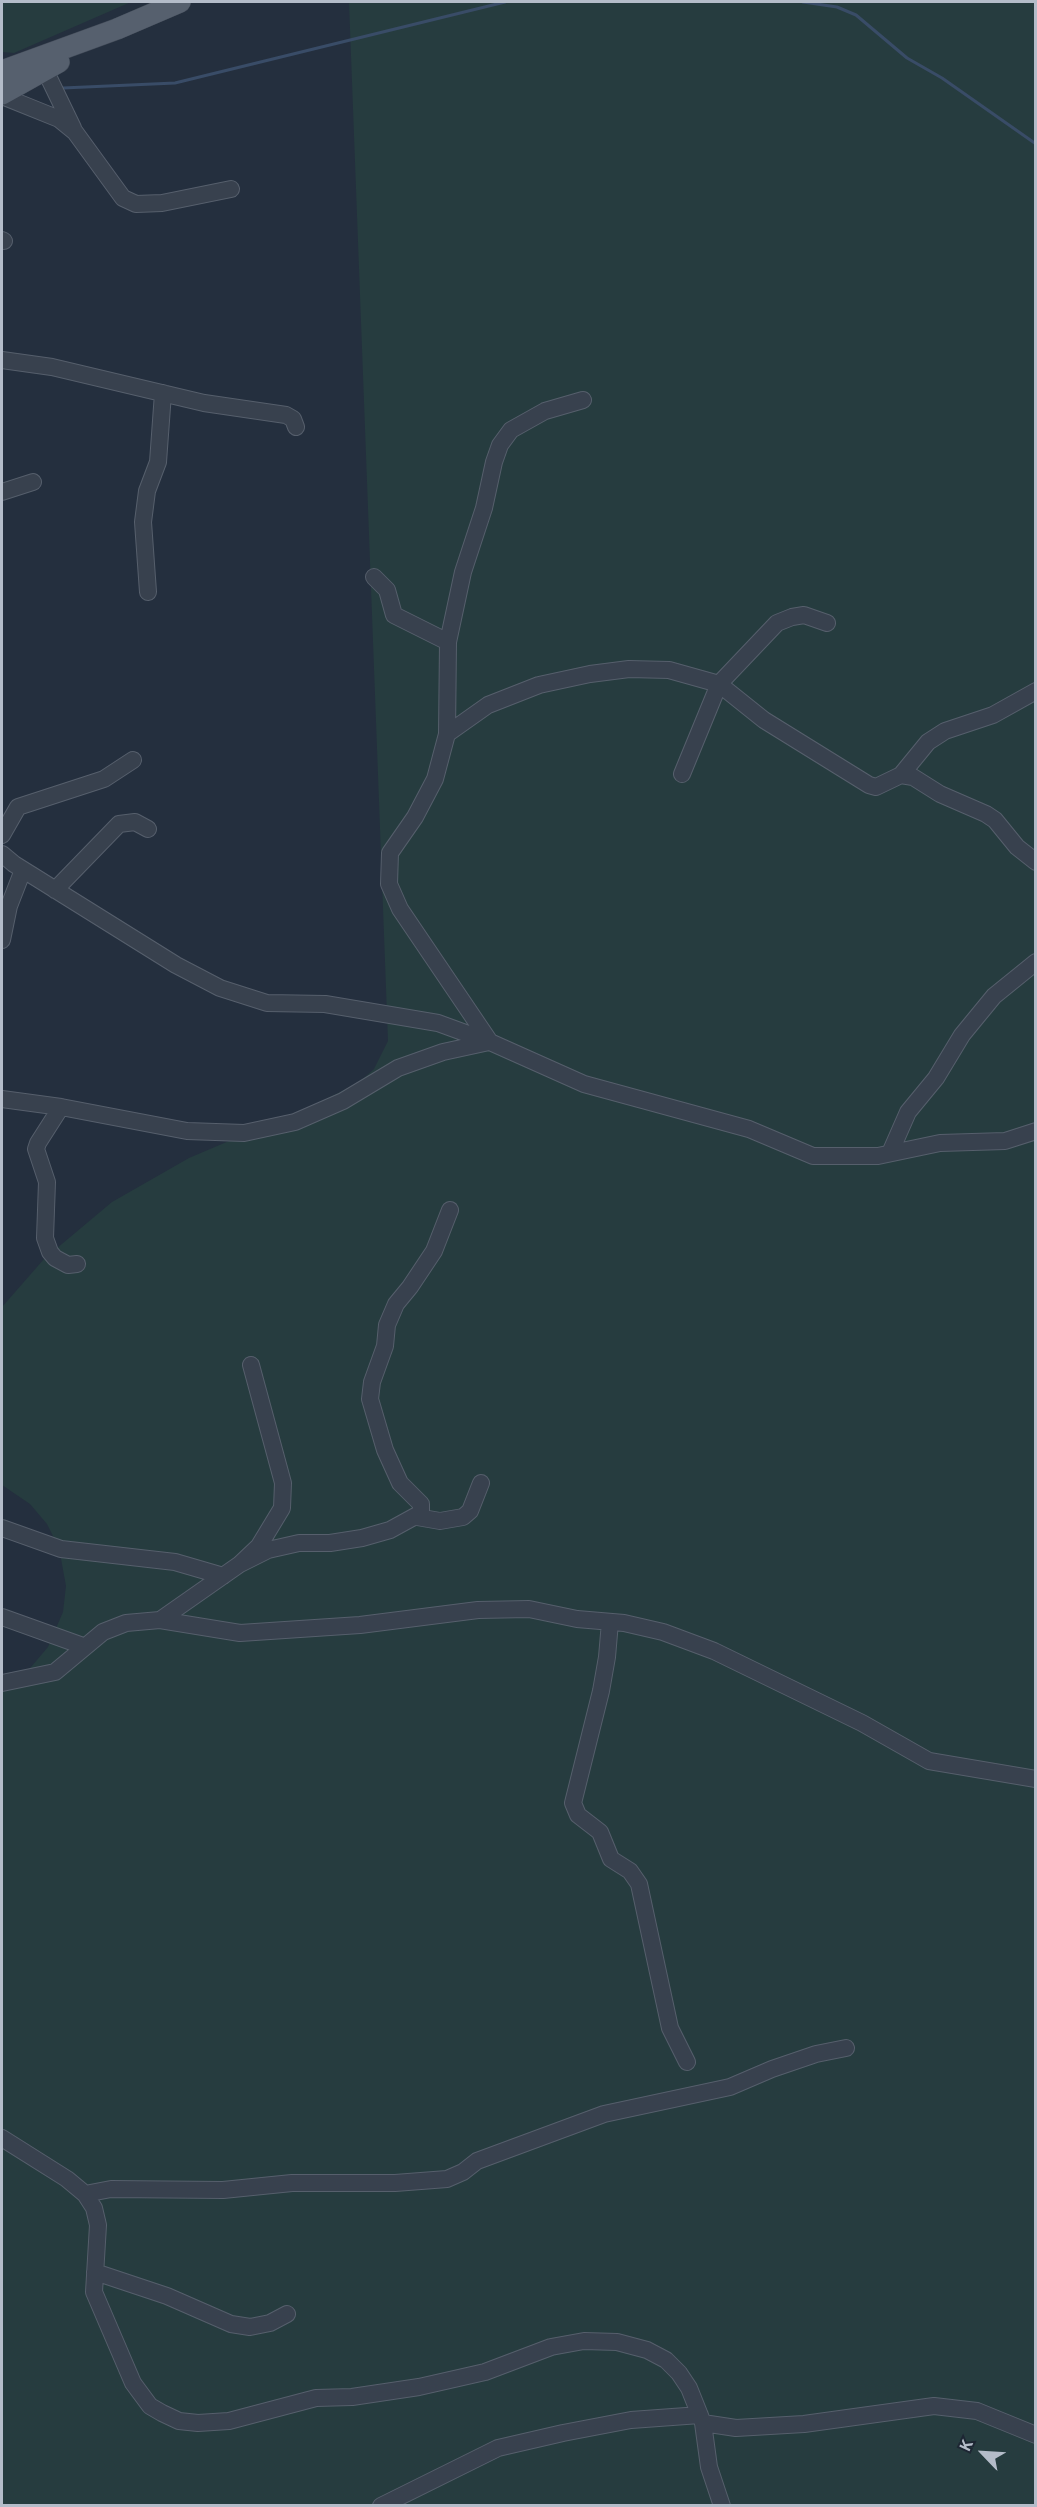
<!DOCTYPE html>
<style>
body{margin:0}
#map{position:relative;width:1037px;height:2507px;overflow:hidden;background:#242f3e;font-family:"DM Sans",sans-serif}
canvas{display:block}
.frame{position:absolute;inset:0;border:3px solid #b4bcc9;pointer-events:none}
.north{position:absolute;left:953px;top:2423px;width:60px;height:60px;-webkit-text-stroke:4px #1d2633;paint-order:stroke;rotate:295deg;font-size:16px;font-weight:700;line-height:24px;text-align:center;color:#b4bcc9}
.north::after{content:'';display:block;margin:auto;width:21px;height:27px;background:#b4bcc9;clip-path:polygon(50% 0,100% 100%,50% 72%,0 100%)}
</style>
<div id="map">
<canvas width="1037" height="2507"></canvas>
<div class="frame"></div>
<div class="north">K</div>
</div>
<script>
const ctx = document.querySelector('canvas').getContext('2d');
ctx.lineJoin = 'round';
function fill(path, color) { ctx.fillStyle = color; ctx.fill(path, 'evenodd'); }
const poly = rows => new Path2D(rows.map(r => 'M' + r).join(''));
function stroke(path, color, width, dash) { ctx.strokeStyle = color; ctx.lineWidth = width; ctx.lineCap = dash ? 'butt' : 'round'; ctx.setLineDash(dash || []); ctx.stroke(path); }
fill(poly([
 [2,2,131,2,14,53,2,52],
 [349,2,1035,2,1035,2505,2,2505,2,1689,31,1667,48,1647,63,1612,66,1586,59,1548,47,1524,30,1504,2,1485,2,1307,44,1259,112,1202,189,1158,316,1104,358,1083,374,1069,388,1041]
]), '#263c3f');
stroke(poly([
 [803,2,837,7,856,15,907,58,942,78,1036,144],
 [63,88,175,83,505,2]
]), '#394c67', 3);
const minor = poly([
 [45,70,73,128],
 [2,96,59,119,75,132,123,198,136,204,162,203,231,189],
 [2,240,4,241],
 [2,360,52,367,204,403,286,415,293,419,296,427],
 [2,492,33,482],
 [374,577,387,590,394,615,448,642],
 [148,592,143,522,147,491,158,462,163,393],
 [447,734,488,705,539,685,590,674,629,669,669,670,719,684,777,623,792,617,804,615,827,623],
 [682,774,719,684,764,720,869,785,876,787,901,775,928,742,945,731,993,715,1036,691],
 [901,775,913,777,940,794,986,814,995,820,1017,847,1036,862],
 [2,835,18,807,104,779,133,760],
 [2,854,14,864,176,965,220,988,267,1003,325,1004,438,1023,490,1042,584,1084,749,1129,813,1156,878,1156,940,1143,1005,1141,1036,1131],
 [55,890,119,824,135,822,148,829],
 [2,940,9,906,23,870],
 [490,1042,400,909,389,884,390,853,415,817,435,779,447,734,448,642,463,572,484,508,494,462,500,445,511,430,545,411,583,400],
 [2,1099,61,1107,187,1131,244,1133,295,1122,343,1101,398,1068,443,1052,489,1042],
 [61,1107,38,1143,36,1149,47,1182,45,1238,50,1252,55,1258,68,1265,77,1264],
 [890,1153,908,1112,936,1078,962,1035,994,996,1036,962],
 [417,1517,440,1521,463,1517,470,1511,481,1483],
 [2,1528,61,1549,175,1562,223,1576],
 [240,1564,268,1550,299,1543,330,1543,362,1538,390,1530,421,1513,421,1504,400,1483,385,1450,370,1399,372,1382,385,1346,387,1325,396,1304,410,1287,434,1251,450,1210],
 [2,1617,83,1646],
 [160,1620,240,1564,259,1546,282,1508,283,1483,251,1365],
 [610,1622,607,1657,601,1691,573,1803,578,1815,600,1832,611,1859,630,1871,639,1884,670,2028,687,2062],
 [2,1683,55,1672,103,1632,126,1623,160,1620,240,1633,360,1625,478,1610,529,1609,577,1619,624,1623,663,1632,714,1651,862,1723,929,1761,1036,1779],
 [2,2138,67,2179,85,2194,94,2208,98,2225,94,2292,133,2383,150,2406,162,2413,179,2421,198,2423,229,2421,316,2398,352,2397,419,2387,485,2372,551,2347,584,2341,617,2342,647,2350,666,2360,679,2373,689,2388,703,2423,709,2467,722,2506],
 [85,2194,111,2189,223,2190,292,2183,395,2183,447,2179,463,2172,477,2161,604,2114,730,2087,772,2069,816,2054,846,2048],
 [95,2272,167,2296,231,2324,250,2327,270,2323,287,2314],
 [703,2423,736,2428,804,2424,934,2406,977,2411,1036,2435],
 [381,2506,498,2448,563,2433,631,2420,700,2415]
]);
const major = poly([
 [2,71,117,29,180,2],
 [2,94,59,62]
]);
stroke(minor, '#565f6c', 18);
stroke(major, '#414a57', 22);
stroke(minor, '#38414e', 16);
stroke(major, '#56606e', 21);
</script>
